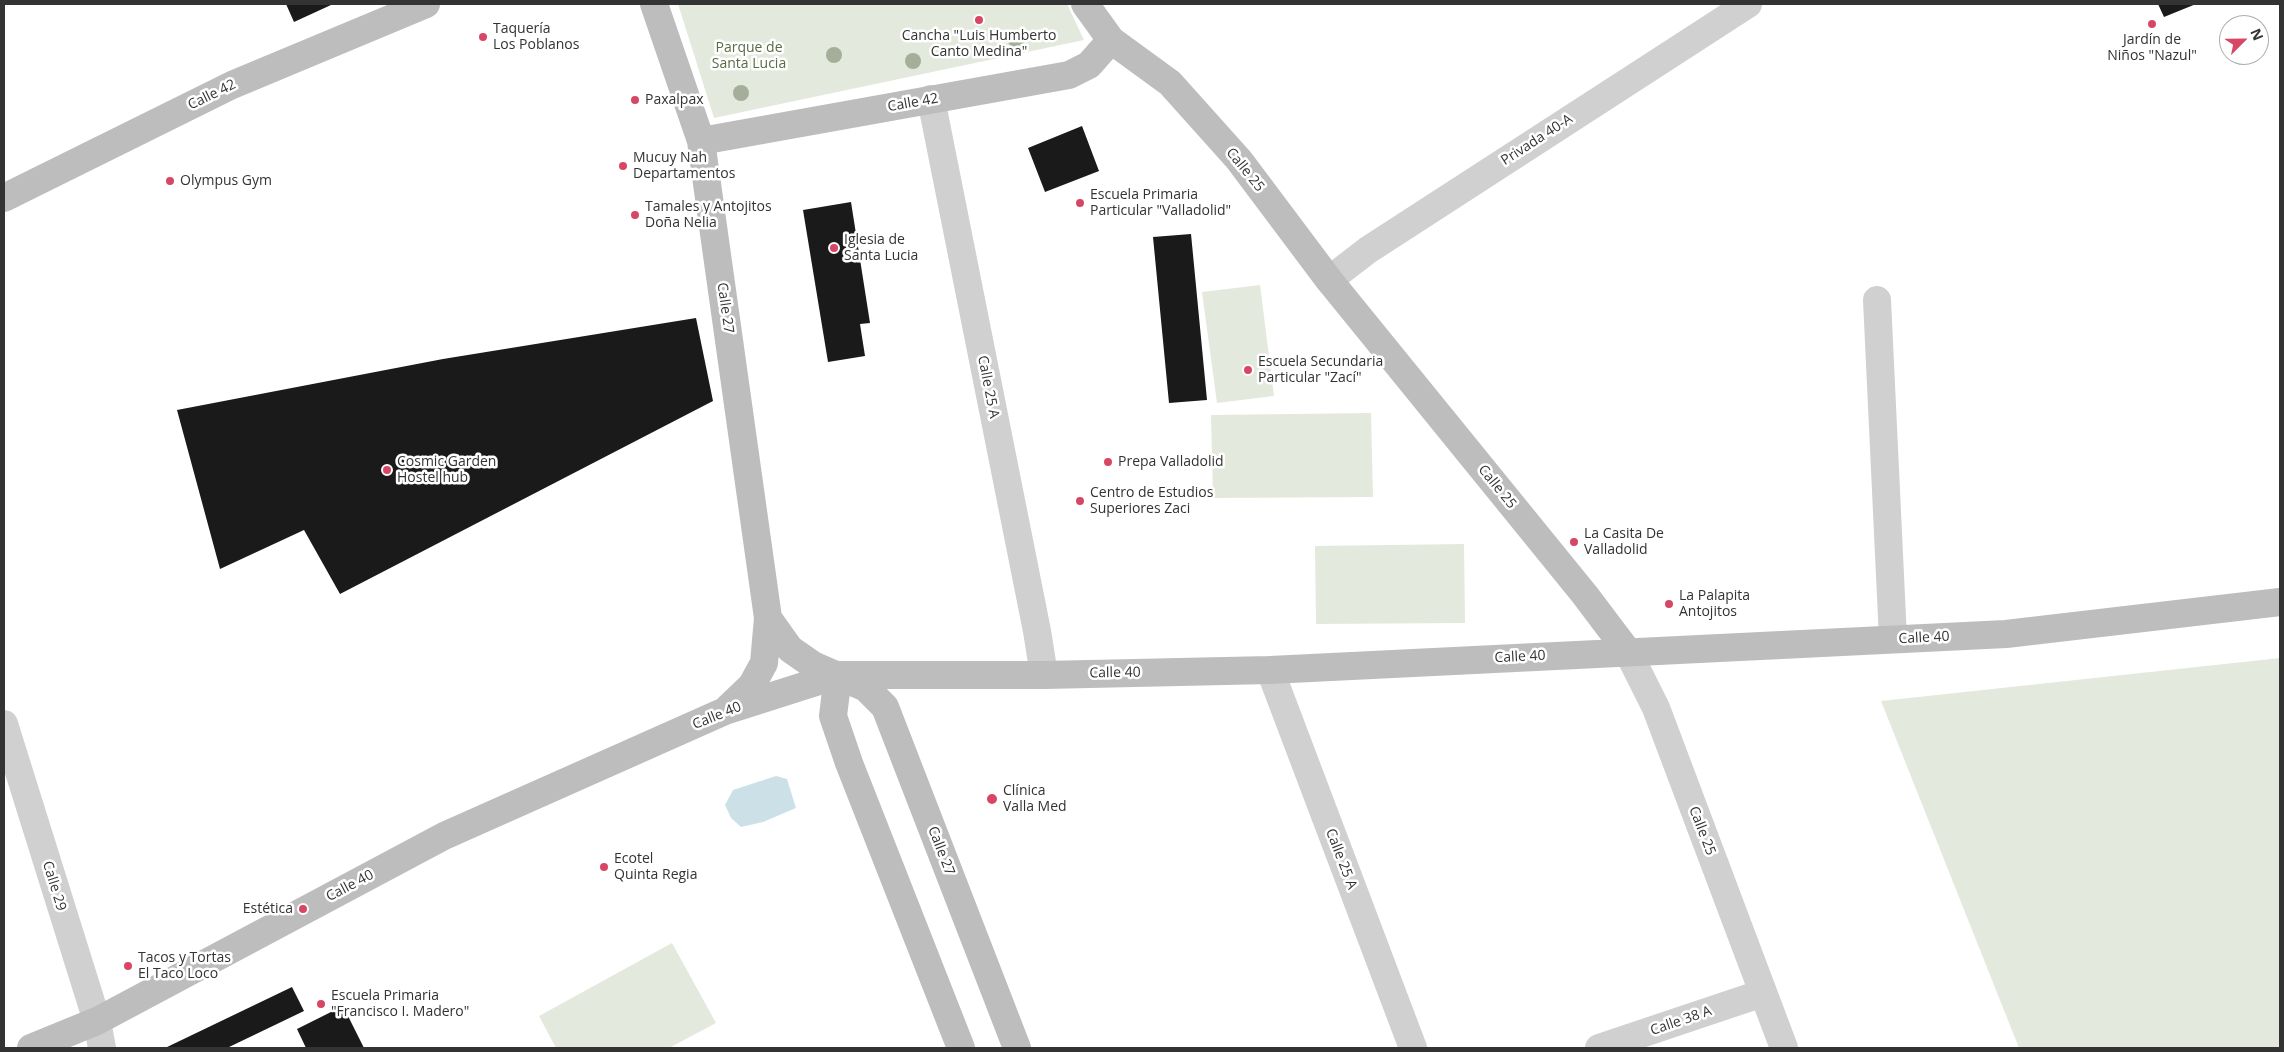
<!DOCTYPE html>
<meta charset="utf-8">
<style>
body{margin:0}
#map{position:relative;width:2284px;height:1052px;overflow:hidden;background:#fff;font-family:"Open Sans",sans-serif}
canvas{display:block}
.frame{position:absolute;inset:0;border:5px solid #333;pointer-events:none}
.north{position:absolute;left:2219px;top:15px;width:50px;height:50px;box-sizing:border-box;background:#fff;border:1px solid #adadad;border-radius:50%;rotate:67deg;font-size:14px;font-weight:700;line-height:20px;text-align:center;color:#333}
.north::after{content:'';display:block;margin:auto;width:18px;height:22px;background:#d74765;clip-path:polygon(50% 0,100% 100%,50% 72%,0 100%)}
</style>
<div id="map">
<canvas width="2284" height="1052"></canvas>
<div class="frame"></div>
<div class="north">N</div>
</div>
<script>
const ctx = document.querySelector('canvas').getContext('2d');
ctx.lineJoin = 'round';
function fill(path, color) { ctx.fillStyle = color; ctx.fill(path, 'evenodd'); }
const poly = rows => new Path2D(rows.map(r => 'M' + r).join(''));
function stroke(path, color, width, dash) { ctx.strokeStyle = color; ctx.lineWidth = width; ctx.lineCap = dash ? 'butt' : 'round'; ctx.setLineDash(dash || []); ctx.stroke(path); }
function label(font, color, halo, rows, align = 'center') {
  ctx.font = font + ' "Open Sans",sans-serif'; ctx.lineWidth = 5; ctx.setLineDash([]); ctx.textBaseline = 'middle'; ctx.strokeStyle = halo; ctx.fillStyle = color; for (const [text, x, y, turn = 0] of rows) {
    ctx.save(); ctx.translate(x, y); ctx.rotate((+turn || 0) * Math.PI / 180); ctx.textAlign = isNaN(turn) ? turn : align; if (halo) ctx.strokeText(text, 0, 0); ctx.fillText(text, 0, 0); ctx.restore();
  }
}
fill(poly([
 [678,4,1067,4,1084,40,714,118],
 [1260,285,1274,396,1217,403,1202,292],
 [1371,413,1373,497,1213,498,1211,415],
 [1464,544,1465,623,1316,624,1315,546],
 [2280,658,2280,1048,2019,1048,1881,701],
 [672,943,716,1023,669,1048,556,1048,539,1016]
]), '#e4e9dd');
fill(poly([
 [776,776,787,779,796,808,763,822,741,827,731,818,725,805,733,790]
]), '#cbe1e7');
fill(poly([
 [286,4,331,4,331,5,294,22],
 [2158,4,2196,4,2164,17],
 [1082,126,1099,171,1045,192,1028,148],
 [851,202,870,323,860,324,865,356,828,362,803,210],
 [1191,234,1207,400,1169,403,1153,237],
 [696,318,713,401,340,594,304,530,220,569,177,410,443,359],
 [292,987,304,1011,227,1048,165,1048],
 [343,1006,364,1048,306,1048,297,1029]
]), '#1a1a1a');
stroke(poly([
 [931,99,1037,631,1044,675],
 [1329,280,1368,250,1748,4],
 [1877,300,1893,639],
 [1628,652,1656,708,1784,1048],
 [1270,670,1413,1048],
 [4,724,97,1021,102,1048],
 [1599,1048,1763,993]
]), '#d0d0d0', 28);
stroke(poly([
 [654,4,701,141,768,618,790,649,813,665,866,688,885,707,1017,1048],
 [1085,4,1111,40,1170,83,1239,160,1329,280,1585,595,1628,652],
 [701,141,1069,75,1089,65,1111,40],
 [4,198,232,85,426,4],
 [838,675,833,716,849,763,961,1048],
 [728,708,752,685,764,663,768,618],
 [31,1048,97,1021,444,836,725,711,838,675,1044,675,1270,670,2006,634,2280,602]
]), '#bdbdbd', 28);
ctx.fillStyle = '#a5ae98';
for (const [x, y] of [
 [1016,40],
 [834,55],
 [913,61],
 [741,93]
]) { ctx.beginPath(); ctx.arc(x, y, 8, 0, 2 * Math.PI); ctx.fill(); }
for (const [x, y, r, color] of [
 [979,20,5,"#d74765"],
 [2152,24,5,"#d74765"],
 [483,37,5,"#d74765"],
 [635,100,5,"#d74765"],
 [623,166,5,"#d74765"],
 [170,181,5,"#d74765"],
 [1080,203,5,"#d74765"],
 [635,215,5,"#d74765"],
 [834,248,5,"#d74765"],
 [1248,370,5,"#d74765"],
 [1108,462,5,"#d74765"],
 [387,470,5,"#d74765"],
 [1080,501,5,"#d74765"],
 [1574,542,5,"#d74765"],
 [1669,604,5,"#d74765"],
 [992,799,6,"#d74765"],
 [604,867,5,"#d74765"],
 [303,909,5,"#d74765"],
 [128,966,5,"#d74765"],
 [321,1004,5,"#d74765"]
]) { const dot = new Path2D(); dot.arc(x, y, r, 0, 2 * Math.PI); ctx.fillStyle = color; ctx.fill(dot); stroke(dot, '#fff', 2); }
label('14px', '#333', '#fff', [
 ["Taquería",493,29],
 ["Los Poblanos",493,45],
 ["Cancha \"Luis Humberto",979,36,"center"],
 ["Canto Medina\"",979,52,"center"],
 ["Jardín de",2152,40,"center"],
 ["Niños \"Nazul\"",2152,56,"center"],
 ["Paxalpax",645,100],
 ["Mucuy Nah",633,158],
 ["Departamentos",633,174],
 ["Olympus Gym",180,181],
 ["Escuela Primaria",1090,195],
 ["Particular \"Valladolid\"",1090,211],
 ["Tamales y Antojitos",645,207],
 ["Doña Nelia",645,223],
 ["Iglesia de",844,240],
 ["Santa Lucia",844,256],
 ["Escuela Secundaria",1258,362],
 ["Particular \"Zací\"",1258,378],
 ["Cosmic Garden",397,462],
 ["Hostel hub",397,478],
 ["Prepa Valladolid",1118,462],
 ["Centro de Estudios",1090,493],
 ["Superiores Zaci",1090,509],
 ["La Casita De",1584,534],
 ["Valladolid",1584,550],
 ["La Palapita",1679,596],
 ["Antojitos",1679,612],
 ["Clínica",1003,791],
 ["Valla Med",1003,807],
 ["Ecotel",614,859],
 ["Quinta Regia",614,875],
 ["Estética",293,909,"right"],
 ["Tacos y Tortas",138,958],
 ["El Taco Loco",138,974],
 ["Escuela Primaria",331,996],
 ["\"Francisco I. Madero\"",331,1012]
], 'left');
label('14px', '#5b6b43', '#fff', [
 ["Parque de",749,48],
 ["Santa Lucia",749,64]
]);
label('14px', '#333', '#fff', [
 ["Calle 42",212,95,-26],
 ["Calle 42",913,103,-10],
 ["Privada 40-A",1537,140,-33],
 ["Calle 25",1245,170,51],
 ["Calle 27",725,308,82],
 ["Calle 25 A",988,387,79],
 ["Calle 25",1497,487,51],
 ["Calle 40",1924,638,-3],
 ["Calle 40",1520,657,-3],
 ["Calle 40",1115,673,-1],
 ["Calle 40",717,716,-22],
 ["Calle 25",1702,831,69],
 ["Calle 27",941,851,69],
 ["Calle 25 A",1341,859,69],
 ["Calle 29",54,886,73],
 ["Calle 40",350,886,-28],
 ["Calle 38 A",1681,1021,-19]
]);
</script>
